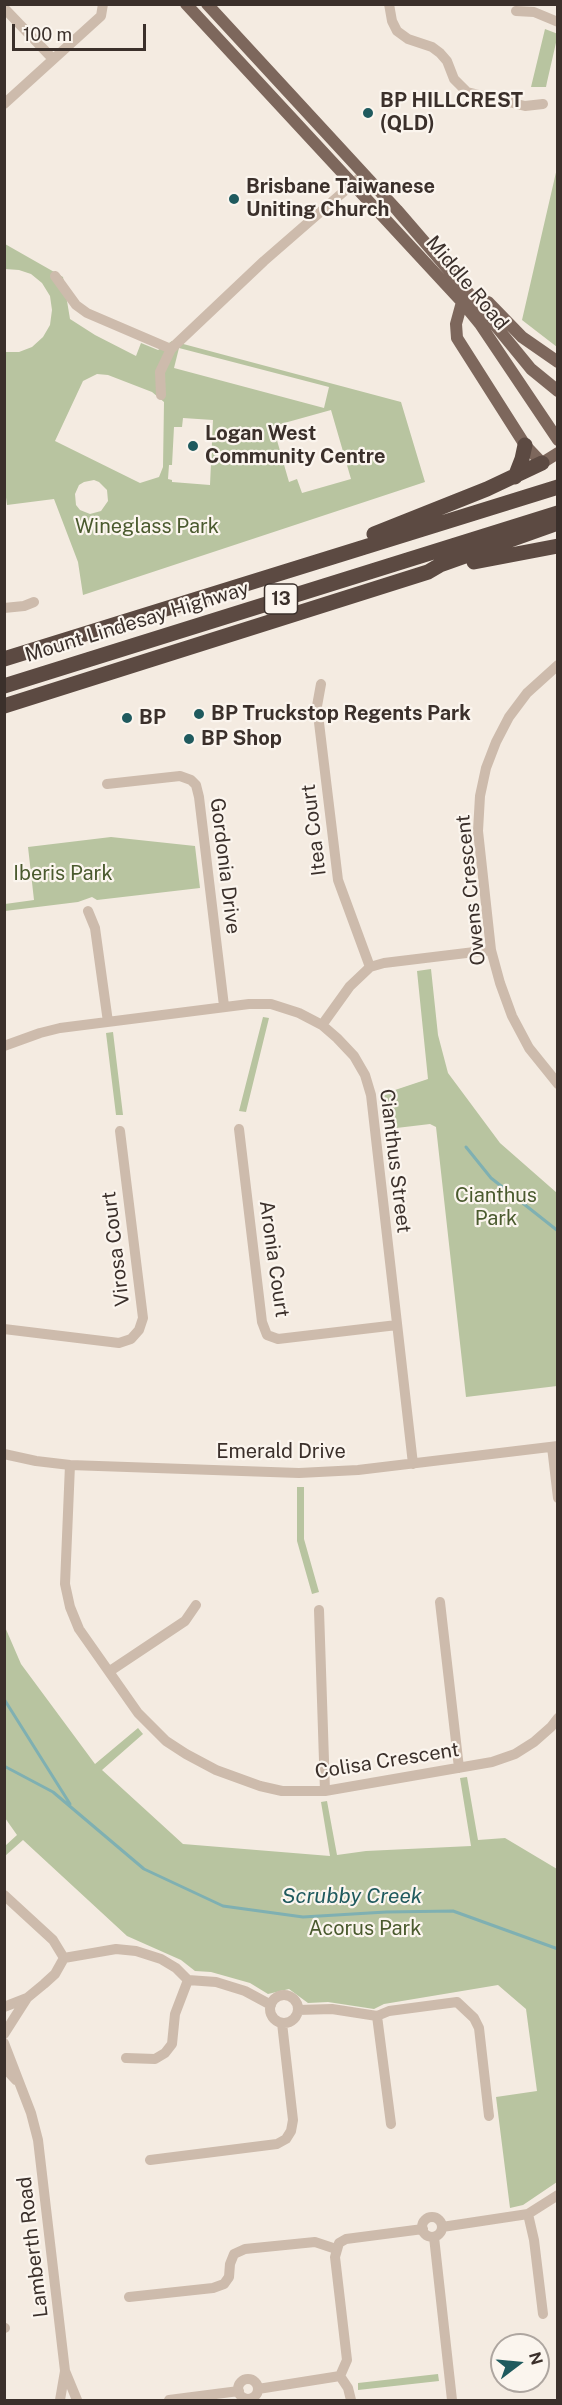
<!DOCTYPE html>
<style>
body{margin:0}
#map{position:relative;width:562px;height:2405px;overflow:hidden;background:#f4ebe1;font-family:"Public Sans",sans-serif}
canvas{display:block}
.frame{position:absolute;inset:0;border:6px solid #3b302b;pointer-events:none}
.north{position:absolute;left:490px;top:2333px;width:60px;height:60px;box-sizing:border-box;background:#fbf5ee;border:2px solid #aea6a0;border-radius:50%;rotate:74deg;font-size:16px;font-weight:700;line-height:24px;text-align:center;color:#3b302b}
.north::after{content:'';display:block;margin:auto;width:21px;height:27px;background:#1f5a5e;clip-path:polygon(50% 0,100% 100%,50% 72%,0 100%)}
.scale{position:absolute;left:12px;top:24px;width:134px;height:27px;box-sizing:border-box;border:3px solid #3b302b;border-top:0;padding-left:8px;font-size:18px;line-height:21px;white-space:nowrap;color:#3b302b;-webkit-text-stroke:4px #fbf5ee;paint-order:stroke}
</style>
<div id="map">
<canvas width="562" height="2405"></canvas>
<div class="frame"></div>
<div class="north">N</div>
<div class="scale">100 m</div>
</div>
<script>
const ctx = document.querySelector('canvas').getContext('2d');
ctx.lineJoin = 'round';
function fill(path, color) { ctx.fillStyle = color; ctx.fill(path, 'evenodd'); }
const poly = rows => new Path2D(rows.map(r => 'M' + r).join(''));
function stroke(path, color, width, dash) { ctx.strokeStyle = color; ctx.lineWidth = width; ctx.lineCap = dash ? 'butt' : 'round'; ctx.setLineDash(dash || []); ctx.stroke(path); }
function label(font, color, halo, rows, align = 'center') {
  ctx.font = font + ' "Public Sans",sans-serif'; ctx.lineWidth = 4.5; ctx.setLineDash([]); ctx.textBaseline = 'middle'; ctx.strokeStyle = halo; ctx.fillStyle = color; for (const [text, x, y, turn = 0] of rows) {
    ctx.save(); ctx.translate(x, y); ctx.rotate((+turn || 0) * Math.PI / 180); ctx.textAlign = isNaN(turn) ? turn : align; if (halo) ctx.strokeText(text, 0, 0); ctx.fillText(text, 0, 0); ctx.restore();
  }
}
fill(poly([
 [545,29,558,34,547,82,546,87,531,87],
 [557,168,557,347,522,320],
 [5,244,63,277,70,319,95,335,136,356,141,343,158,350,172,341,401,402,425,482,83,595,78,562,54,499,7,505,4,482,5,352,19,352,32,347,43,337,50,325,52,310,50,296,42,283,31,274,19,270,5,269],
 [179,348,329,387,324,408,174,368],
 [97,374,108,375,152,392,164,402,163,467,159,477,140,483,55,441,83,381],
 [331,410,351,479,302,493,297,479,289,482,274,430,277,429,277,425],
 [183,418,213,420,210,485,172,482,172,480,168,479,169,465,172,465,174,427,182,427],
 [94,480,99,482,107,490,108,501,101,511,90,514,80,510,76,505,75,494,79,485,84,482],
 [111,837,195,846,200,888,97,900,92,897,78,902,5,911,5,904,34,900,28,847],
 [431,969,438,1035,448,1073,500,1143,557,1193,557,1386,466,1397,436,1127,430,1124,388,1129,383,1094,428,1079,417,971],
 [263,1017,269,1018,246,1112,239,1111],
 [113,1032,123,1115,116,1115,106,1033],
 [297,1487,304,1487,304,1539,319,1592,312,1594,297,1541],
 [5,1627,21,1664,95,1764,138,1728,143,1734,102,1770,183,1844,330,1856,321,1802,327,1801,337,1855,366,1851,471,1846,460,1778,467,1777,478,1840,505,1838,557,1869,557,2182,523,2205,510,2208,496,2097,537,2091,526,2009,498,1985,384,2004,374,2009,328,2002,308,2003,289,1989,268,1994,250,1983,211,1972,195,1971,181,1960,127,1936,23,1840,5,1856,5,1846,17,1835,5,1818],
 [438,2374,439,2381,358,2390,358,2383]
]), '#b8c4a0');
stroke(poly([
 [466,1147,491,1178,558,1231],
 [4,1699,70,1804],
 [4,1766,53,1792,144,1869,223,1906,303,1917,386,1912,453,1911,558,1949]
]), '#7fb0b2', 3);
stroke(poly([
 [389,4,392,21,397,31,408,39,432,47,440,53,447,61,454,79,467,92,525,106,543,104],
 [4,8,53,59],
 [516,11,534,12,558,22],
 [4,104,101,16,103,4],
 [55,276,76,305,87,313,171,349],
 [161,395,160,372,171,349,264,261,364,174],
 [4,608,24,606,34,602],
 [558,665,527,693,509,717,496,742,486,768,480,796,478,831,491,950,500,983,512,1016,529,1048,558,1084],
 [321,684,317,706,338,880,370,967],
 [107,784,180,776,191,780,196,785,199,797,224,1006],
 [88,911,95,928,108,1022],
 [322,1025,350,986,370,967,384,963,491,950],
 [4,1046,40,1033,60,1028,249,1004,271,1004,299,1013,322,1025,337,1038,354,1056,365,1075,371,1095,413,1464],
 [239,1129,262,1322,267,1335,278,1339,397,1325],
 [4,1329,119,1343,131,1339,139,1330,143,1318,120,1131],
 [552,1447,558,1498],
 [4,1454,36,1461,70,1465,299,1473,358,1470,558,1446],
 [70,1465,65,1584,70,1607,79,1629,138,1713,166,1741,186,1754,216,1770,260,1786,282,1791,325,1791,492,1762,515,1754,534,1742,551,1727,558,1718],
 [440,1602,459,1768],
 [319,1610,325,1791],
 [110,1671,185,1621,196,1605],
 [4,1895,53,1940,64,1958],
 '270 2009a14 14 0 1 1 28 0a14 14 0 1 1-28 0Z',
 [4,2007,27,1998,44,1984,55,1974,64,1958,116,1949,136,1951,161,1959,176,1968,188,1980,216,1982,245,1991,271,2005],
 [298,2010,332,2009,377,2016,389,2011,457,2002,474,2018,479,2028,489,2116],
 [377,2016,391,2124],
 [4,2034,27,1998],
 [4,2043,31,2113,38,2140,65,2371,77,2400],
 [126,2058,155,2059,165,2053,172,2044,175,2014,188,1980],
 [4,2067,16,2080],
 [150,2160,277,2144,286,2139,291,2131,293,2120,282,2023],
 [528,2214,534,2240,543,2314],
 '422 2227a10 10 0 1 1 20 0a10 10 0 1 1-20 0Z',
 [442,2227,528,2214,558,2195],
 [434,2237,452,2400],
 [129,2297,213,2288,224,2284,229,2277,230,2264,234,2254,245,2249,315,2242,336,2249],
 [4,2328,5,2328],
 [340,2376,348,2388,351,2400],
 '238 2389a10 10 0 1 1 20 0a10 10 0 1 1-20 0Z',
 [258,2389,340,2376,347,2360,335,2257,339,2243,346,2239,423,2229],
 [60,2400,65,2371],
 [169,2400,239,2391]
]), '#cdbbac', 10);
stroke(poly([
 [186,4,462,302,480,324,558,440],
 [207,4,397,210,472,297,531,369,558,391],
 [480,299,488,302,522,337,558,362],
 [462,302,456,324,457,338,525,445,542,463],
 [542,463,558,453]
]), '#7d675c', 12);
stroke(poly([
 [515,477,522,459,525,445],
 [374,534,487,489,542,463],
 [474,562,558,546],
 [4,659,558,487],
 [4,686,558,513],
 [4,706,428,572,440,565,558,523]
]), '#5c4a42', 15);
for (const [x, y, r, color] of [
 [368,113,6,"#1f5a5e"],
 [234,199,6,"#1f5a5e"],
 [193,446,6,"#1f5a5e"],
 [199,714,6,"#1f5a5e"],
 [127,718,6,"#1f5a5e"],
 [189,739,6,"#1f5a5e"]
]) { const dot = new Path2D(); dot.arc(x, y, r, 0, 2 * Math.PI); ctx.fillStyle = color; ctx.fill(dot); stroke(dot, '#fbf5ee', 2); }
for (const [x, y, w] of [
 [281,599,33]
]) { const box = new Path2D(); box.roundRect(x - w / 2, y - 15, w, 30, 4.5); ctx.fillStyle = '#fbf5ee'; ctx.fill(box); stroke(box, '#3b302b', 1.5); }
label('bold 18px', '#3b302b', null, [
 ["13",281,599]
]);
label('bold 20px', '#3b302b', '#fbf5ee', [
 ["BP HILLCREST",380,101],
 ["(QLD)",380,124],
 ["Brisbane Taiwanese",246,187],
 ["Uniting Church",246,210],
 ["Logan West",205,434],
 ["Community Centre",205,457],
 ["BP Truckstop Regents Park",211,714],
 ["BP",139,718],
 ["BP Shop",201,739]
], 'left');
label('20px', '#3b302b', '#fbf5ee', [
 ["Middle Road",467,283,50],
 ["Mount Lindesay Highway",137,622,-17],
 ["Itea Court",314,830,-97],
 ["Gordonia Drive",225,866,83],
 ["Owens Crescent",471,890,-96],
 ["Cianthus Street",395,1161,83],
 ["Virosa Court",116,1249,-97],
 ["Aronia Court",274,1259,82],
 ["Emerald Drive",281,1452],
 ["Colisa Crescent",387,1761,-9],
 ["Lamberth Road",33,2247,-97]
]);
label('20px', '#4a5a2e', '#fbf5ee', [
 ["Wineglass Park",147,527],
 ["Iberis Park",63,874],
 ["Cianthus",496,1196],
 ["Park",496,1219],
 ["Acorus Park",365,1929]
]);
label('italic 21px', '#1f5a5e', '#fbf5ee', [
 ["Scrubby Creek",352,1897]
]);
</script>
